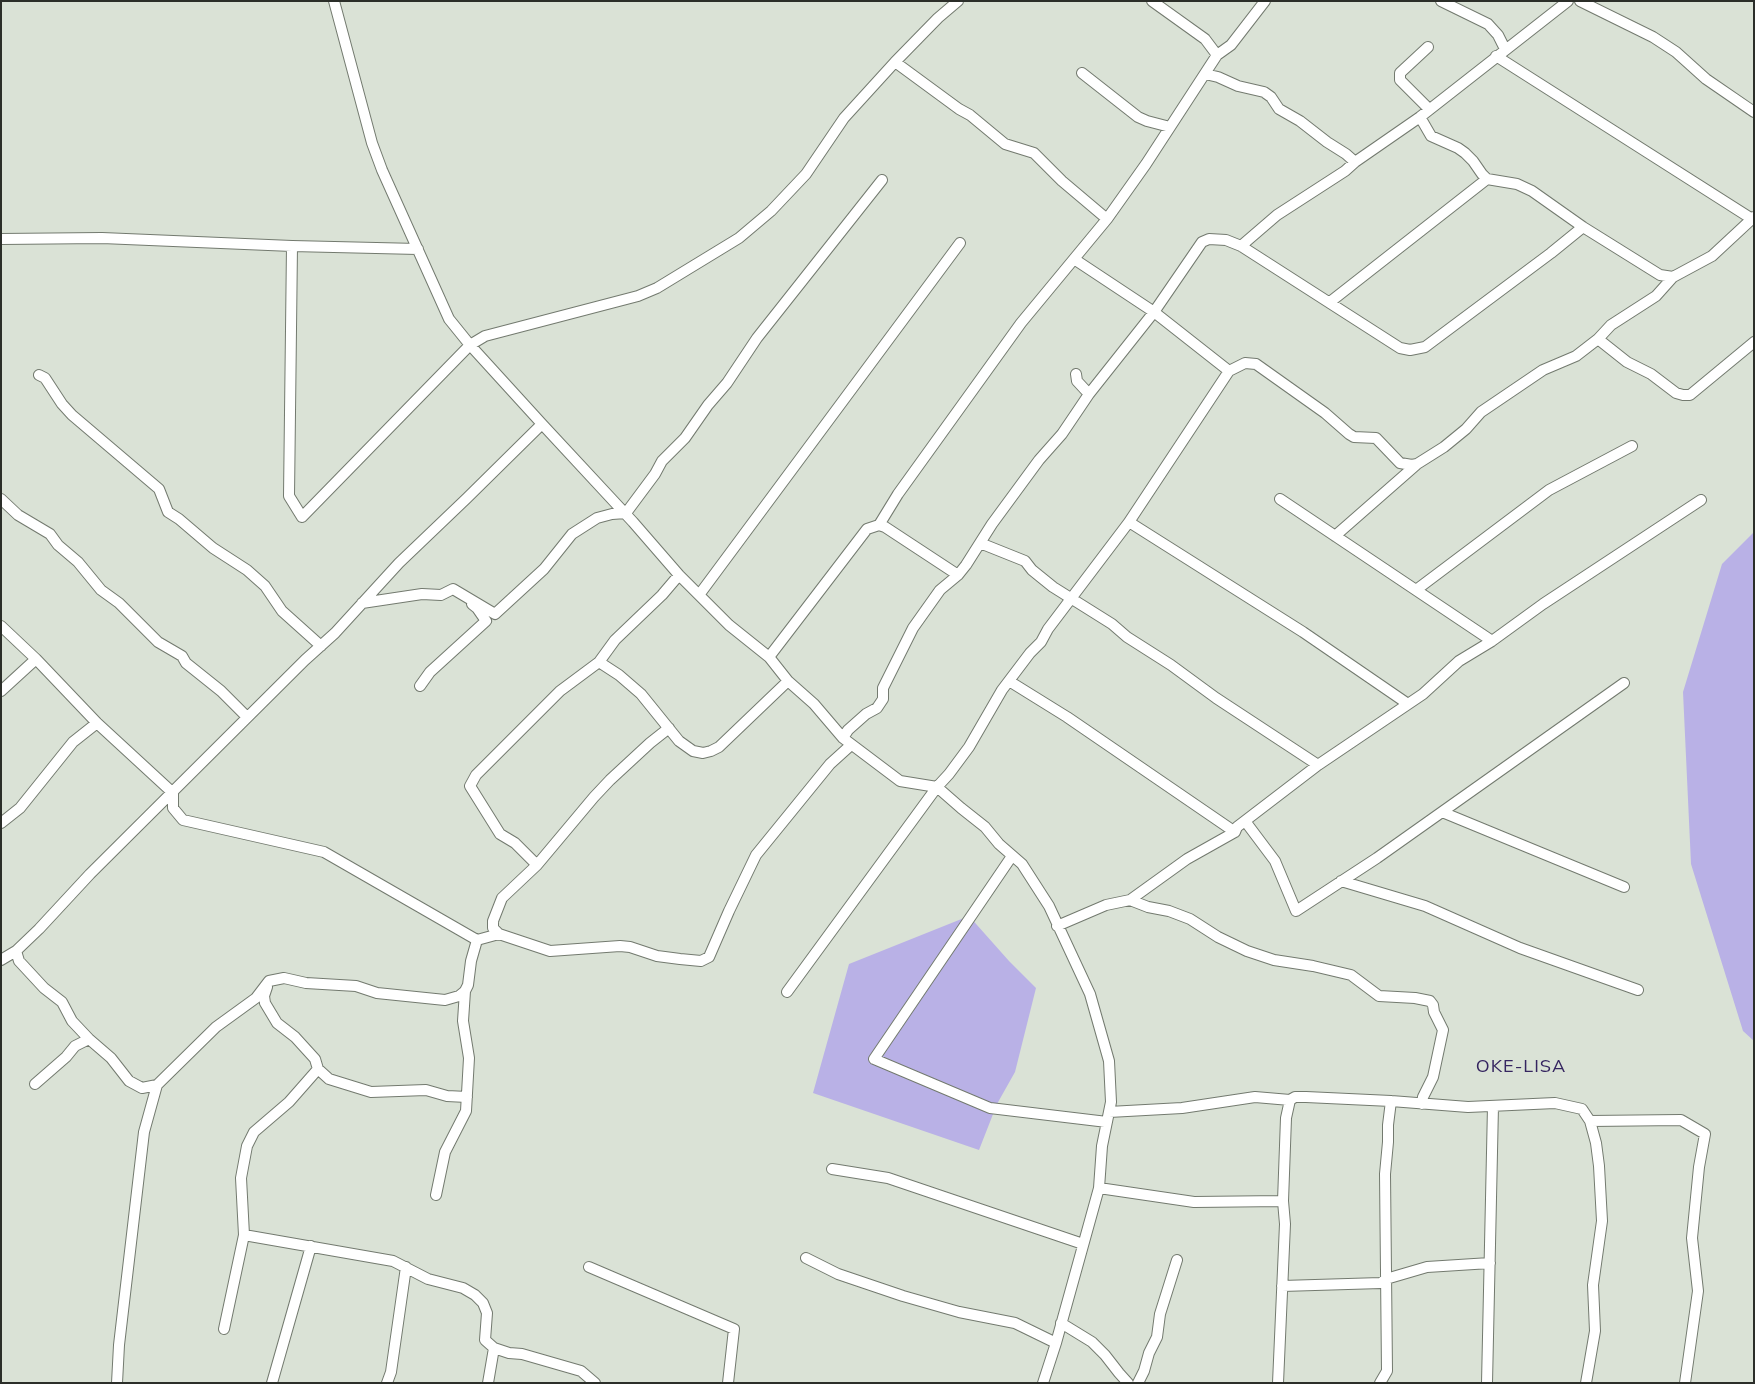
<!DOCTYPE html>
<style>
body{margin:0}
#map{position:relative;width:1755px;height:1384px;overflow:hidden;background:#dae2d6;font-family:Mulish,sans-serif}
canvas{display:block}
.frame{position:absolute;inset:0;border:2px solid #2b2e29;pointer-events:none}
</style>
<div id="map">
<canvas width="1755" height="1384"></canvas>
<div class="frame"></div>
</div>
<script>
const ctx = document.querySelector('canvas').getContext('2d');
ctx.lineJoin = 'round';
function fill(path, color) { ctx.fillStyle = color; ctx.fill(path, 'evenodd'); }
const poly = rows => new Path2D(rows.map(r => 'M' + r).join(''));
function stroke(path, color, width, dash) { ctx.strokeStyle = color; ctx.lineWidth = width; ctx.lineCap = dash ? 'butt' : 'round'; ctx.setLineDash(dash || []); ctx.stroke(path); }
function label(font, color, halo, rows, align = 'center') {
  ctx.font = font + ' Mulish,sans-serif'; ctx.lineWidth = 4.5; ctx.setLineDash([]); ctx.textBaseline = 'middle'; ctx.strokeStyle = halo; ctx.fillStyle = color; for (const [text, x, y, turn = 0] of rows) {
    ctx.save(); ctx.translate(x, y); ctx.rotate((+turn || 0) * Math.PI / 180); ctx.textAlign = isNaN(turn) ? turn : align; if (halo) ctx.strokeText(text, 0, 0); ctx.fillText(text, 0, 0); ctx.restore();
  }
}
fill(poly([
 [1754,532,1754,1041,1743,1031,1691,864,1683,692,1722,564],
 [969,916,1009,961,1036,988,1015,1072,997,1104,979,1150,813,1093,849,964]
]), '#b9b1e6');
const street = poly([
 [334,1,372,143,382,170,449,319,470,345,542,424,633,522,679,575,729,625,769,657,788,681,814,704,843,738,900,781,937,787,961,808,985,827,999,844,1022,864,1049,906,1090,994,1109,1061,1111,1102,1102,1146,1099,1188,1056,1343,1043,1383],
 [1441,1,1488,24,1498,35,1505,49],
 [1580,1,1653,37,1676,52,1706,79,1754,112],
 [1428,47,1400,73,1400,80,1429,109],
 [1217,55,1231,45,1265,1],
 [1496,56,1752,219],
 [895,62,959,109,970,115,1005,144,1034,153,1062,181,1107,219],
 [1082,73,1138,117,1147,121,1170,127],
 [1205,74,1218,77,1238,86,1264,92,1271,97,1279,109,1300,121,1327,142,1346,154,1355,162],
 [1420,117,1431,136,1458,148,1465,153,1473,161,1482,174,1487,179,1517,184,1532,191,1583,227,1660,275,1673,277,1712,256,1754,217],
 [1,239,102,238,292,246,418,249],
 [292,246,289,496,302,517,470,345,485,336,638,296,657,288,739,238,771,211,806,174,844,118,895,62,938,18,958,1],
 [1241,246,1277,215,1345,171,1355,162,1420,117,1568,1],
 [1074,259,1154,312,1202,242,1209,239,1226,240,1241,246,1400,348,1410,350,1425,347,1551,253,1583,227],
 [1330,302,1487,179],
 [1598,339,1627,362,1651,374,1676,393,1683,395,1690,395,1754,342],
 [39,375,45,378,62,404,72,415,159,489,168,512,179,519,213,548,247,570,265,586,282,611,321,646],
 [1089,394,1154,312,1229,371],
 [1,499,18,515,50,534,58,545,78,562,101,590,119,603,158,642,182,656,186,663,221,691,247,717],
 [1280,499,1492,641],
 [1129,522,1303,632,1408,704],
 [879,525,898,494,1021,323,1107,219,1146,164,1217,55,1205,39,1152,1],
 [1335,536,1416,465],
 [980,543,1025,561,1032,570,1053,587,1112,624,1127,637,1171,665,1216,698,1318,765],
 [1416,590,1549,490,1632,446],
 [699,595,960,243],
 [362,603,422,594,441,595,453,589,495,614,544,569,572,534,597,518,612,514,626,513,655,474,662,461,685,438,708,405,727,383,757,338,882,180],
 [1,626,36,659,97,723,173,793,173,808,183,820,324,852,477,940,499,934],
 [769,657,867,529,879,525,885,527,958,575],
 [599,662,619,675,641,694,679,741,693,751,703,753,711,751,719,747,788,681],
 [1009,681,1067,717,1235,832],
 [420,686,430,672,486,621,477,608,472,604],
 [1,691,36,659],
 [669,728,650,743,610,780,594,797,537,865,502,898,493,921,493,928,499,934,550,951,620,946,630,947,657,956,680,959,701,961,709,957,729,911,756,855,830,764,851,745],
 [843,738,848,730,866,714,877,708,883,699,883,688,913,628,940,590,958,575,966,565,992,524,1039,460,1062,434,1089,394,1077,381,1076,374],
 [1442,812,1624,887],
 [1245,821,1275,861,1296,911,1377,858,1624,683],
 [1,823,20,808,73,742,97,723],
 [1012,856,874,1059,990,1108,1107,1122],
 [537,865,515,843,500,834,470,786,476,775,560,691,599,662,615,640,662,595,679,575],
 [1341,881,1425,906,1520,948,1638,990],
 [1130,900,1148,907,1169,911,1190,919,1218,937,1247,951,1274,960,1313,966,1351,975,1379,996,1415,998,1430,1001,1433,1005,1434,1012,1443,1030,1433,1077,1423,1097,1422,1104],
 [1057,926,1106,905,1130,900,1187,859,1235,832,1237,827,1318,765,1423,694,1459,661,1492,641,1543,604,1701,500],
 [16,951,19,961,44,988,62,1002,72,1021,89,1039,111,1058,129,1081,142,1088,157,1085,216,1027,256,998,269,981,284,978,306,983,356,986,377,993,445,1000,459,996,465,991,468,985,471,961,477,940],
 [1,960,16,951,39,929,90,874,305,660,335,633,399,563,467,498,542,424],
 [787,992,937,787,949,774,969,747,1002,690,1030,653,1041,642,1048,629,1129,522,1229,371,1245,363,1256,364,1325,413,1349,434,1354,437,1376,438,1400,463,1412,465,1417,464,1444,447,1466,429,1481,412,1543,370,1576,356,1598,339,1611,325,1656,296,1673,277],
 [318,1069,329,1079,371,1092,426,1090,447,1096,467,1097],
 [35,1084,66,1057,75,1046,89,1039],
 [1109,1112,1182,1108,1255,1097,1290,1100,1295,1097,1306,1097,1391,1101,1468,1107,1555,1103,1582,1109,1590,1121,1596,1143,1599,1166,1602,1221,1593,1285,1595,1331,1586,1383],
 [1590,1121,1681,1120,1705,1134,1699,1167,1692,1238,1698,1291,1685,1383],
 [832,1169,888,1178,1083,1244],
 [1099,1188,1194,1202,1283,1201],
 [436,1195,445,1152,466,1111,469,1058,463,1021,465,991],
 [244,1235,393,1261,428,1279,463,1288,475,1295,483,1303,487,1313,485,1340,494,1348,509,1353,522,1354,581,1371,595,1383],
 [806,1258,838,1274,903,1296,959,1312,1015,1323,1056,1343],
 [589,1267,734,1329,728,1383],
 [1282,1286,1381,1283,1386,1279,1427,1267,1490,1263],
 [1061,1323,1092,1342,1105,1355,1119,1373,1128,1383],
 [224,1329,244,1235,241,1178,247,1146,254,1132,289,1102,318,1069,315,1059,295,1037,277,1023,265,1003,264,996,267,987],
 [117,1383,119,1345,144,1132,157,1085],
 [272,1383,311,1246],
 [387,1383,391,1372,406,1267],
 [488,1383,494,1348],
 [1138,1383,1144,1371,1149,1353,1157,1337,1160,1314,1177,1260],
 [1278,1383,1285,1224,1283,1201,1286,1118,1290,1100],
 [1380,1383,1387,1371,1385,1174,1388,1142,1388,1125,1391,1101],
 [1487,1383,1493,1106]
]);
stroke(street, '#737a6f', 12);
stroke(street, '#fff', 10);
ctx.letterSpacing = '1px';
label('18px', '#352560', '#dae2d6', [
 ["OKE-LISA",1521,1067]
]);
ctx.letterSpacing = '0px';
</script>
